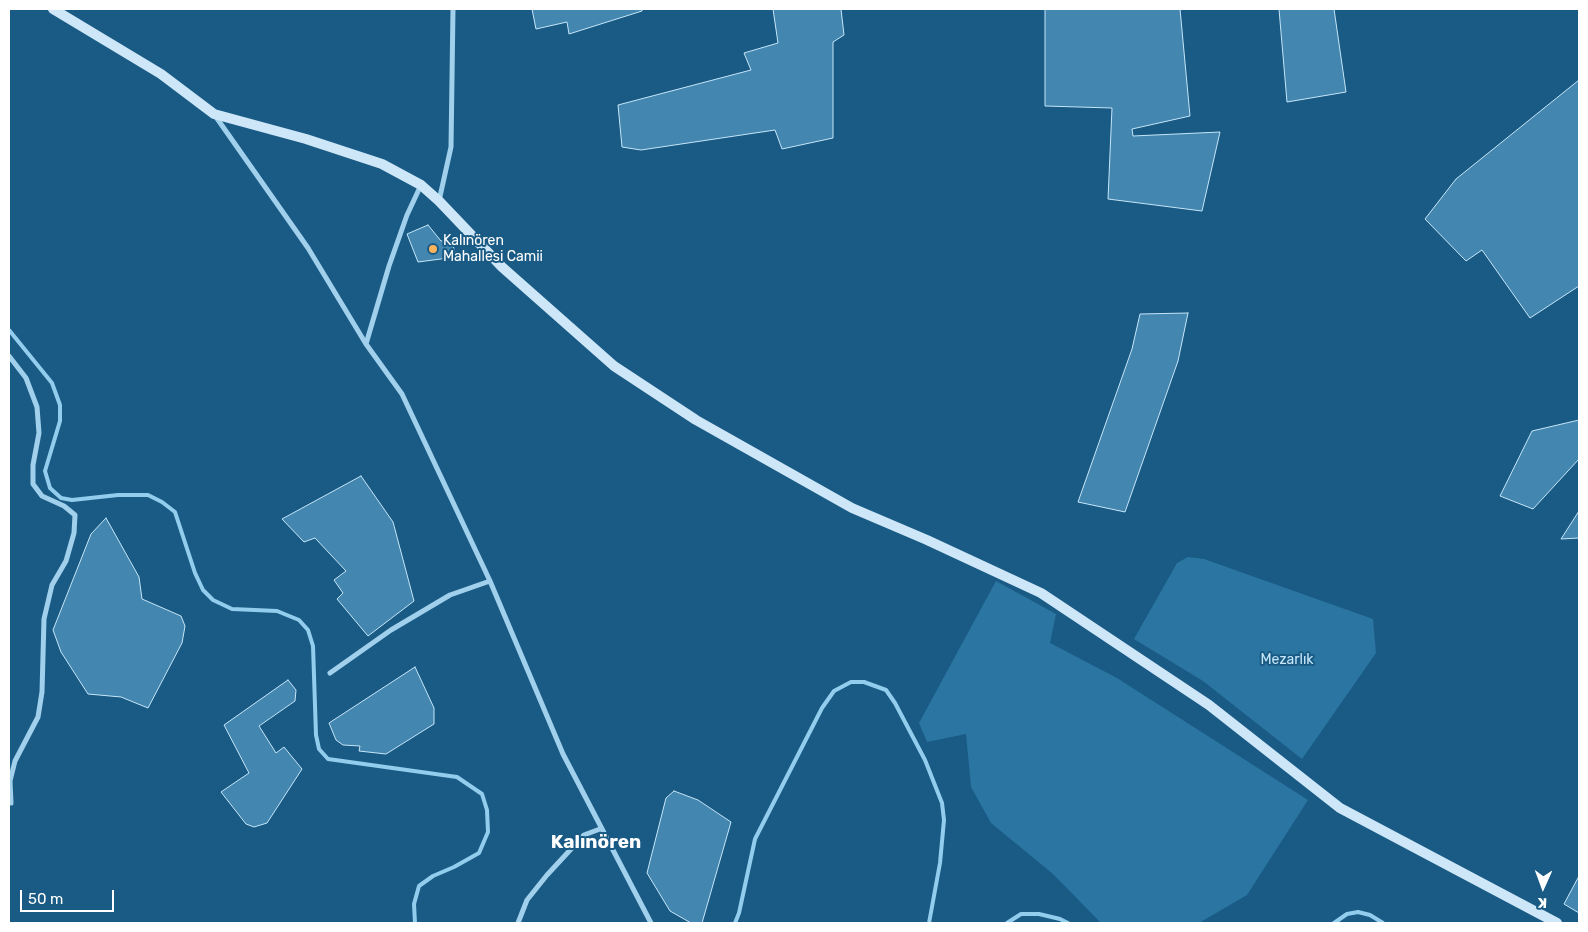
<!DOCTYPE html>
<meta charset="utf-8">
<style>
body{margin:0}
#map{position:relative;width:1588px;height:932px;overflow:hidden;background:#1a5b85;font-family:Rubik,sans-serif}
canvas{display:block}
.frame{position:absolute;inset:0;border:10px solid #fff;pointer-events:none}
.north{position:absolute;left:1518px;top:862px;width:50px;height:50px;-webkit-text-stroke:4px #1a5b85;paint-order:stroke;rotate:182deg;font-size:14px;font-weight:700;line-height:20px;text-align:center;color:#fff}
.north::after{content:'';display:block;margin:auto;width:18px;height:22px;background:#fff;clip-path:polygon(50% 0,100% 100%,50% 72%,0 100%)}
.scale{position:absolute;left:20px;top:890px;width:94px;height:22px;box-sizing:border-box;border:2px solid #fff;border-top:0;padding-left:6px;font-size:15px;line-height:18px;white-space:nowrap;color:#fff;-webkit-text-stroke:4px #1a5b85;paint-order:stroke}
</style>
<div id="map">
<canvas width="1588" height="932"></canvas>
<div class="frame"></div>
<div class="north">K</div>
<div class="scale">50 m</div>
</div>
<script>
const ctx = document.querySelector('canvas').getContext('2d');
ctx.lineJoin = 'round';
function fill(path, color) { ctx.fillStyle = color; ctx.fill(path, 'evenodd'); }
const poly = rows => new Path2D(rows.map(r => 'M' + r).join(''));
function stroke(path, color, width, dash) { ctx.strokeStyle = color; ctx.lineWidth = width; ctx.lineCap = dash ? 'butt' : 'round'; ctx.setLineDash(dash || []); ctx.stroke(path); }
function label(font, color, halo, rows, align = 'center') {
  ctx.font = font + ' Rubik,sans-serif'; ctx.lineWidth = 4; ctx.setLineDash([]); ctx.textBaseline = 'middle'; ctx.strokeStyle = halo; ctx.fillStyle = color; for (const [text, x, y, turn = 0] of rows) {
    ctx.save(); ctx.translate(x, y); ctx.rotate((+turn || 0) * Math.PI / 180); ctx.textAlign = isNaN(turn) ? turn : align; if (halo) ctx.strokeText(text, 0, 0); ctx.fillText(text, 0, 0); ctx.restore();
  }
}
fill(poly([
 [1188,557,1204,559,1373,619,1376,653,1302,759,1203,681,1134,639,1177,563],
 [996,581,1056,614,1050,643,1117,678,1308,800,1247,895,1199,923,1101,923,1053,874,991,823,971,787,966,734,927,742,919,723]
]), '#2a75a2');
stroke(poly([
 [9,330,52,383,60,405,60,421,45,471,50,488,61,498,72,500,118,495,148,495,162,502,175,512,195,573,203,590,213,600,232,609,277,611,299,620,308,630,313,646,316,735,319,749,328,759,457,777,482,794,487,810,488,832,479,853,454,867,433,876,419,886,414,904,415,923],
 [735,923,739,913,755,839,822,708,834,691,851,682,864,682,886,690,895,703,925,760,942,803,944,820,940,863,929,923],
 [1007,923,1021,914,1039,914,1060,919,1068,923],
 [1334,923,1347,914,1358,912,1370,915,1383,923]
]), '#93cdee', 4);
const building = poly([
 [532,9,642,9,642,11,569,34,567,22,536,29,532,9],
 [773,9,841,9,844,35,833,42,833,138,782,149,775,130,641,150,622,147,618,105,751,70,744,53,778,43,773,9],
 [1045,9,1180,9,1190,116,1132,129,1133,136,1220,132,1202,211,1108,199,1112,108,1045,106,1045,9],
 [1279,9,1334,9,1346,92,1287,102,1279,9],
 [1579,80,1579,286,1530,318,1482,250,1466,261,1425,219,1456,179,1579,80],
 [428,225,441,241,452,241,456,257,418,262,407,234,428,225],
 [1188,313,1178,361,1125,512,1078,502,1132,349,1140,314,1188,313],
 [1579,420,1579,459,1533,509,1500,496,1532,431,1579,420],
 [361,476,393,522,414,601,368,636,337,599,343,593,334,580,346,571,315,538,304,542,282,519,361,476],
 [1579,511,1579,538,1561,539,1579,511],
 [106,518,139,577,142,599,181,616,185,626,182,643,148,708,121,697,88,694,61,652,53,630,91,534,106,518],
 [415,667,434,708,434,724,386,754,359,751,360,746,343,745,336,740,329,723,415,667],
 [288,680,296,690,295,701,259,726,276,753,284,747,302,769,267,823,254,827,246,824,221,792,249,773,224,725,288,680],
 [674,791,698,800,731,822,702,923,691,923,670,911,647,873,666,798,674,791],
 [1579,876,1579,913,1564,904,1579,876]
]);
fill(building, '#4386af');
stroke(building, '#c6e6f9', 1);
stroke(poly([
 [216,117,308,248,366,344,402,394,490,581,563,754,651,923],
 [439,201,451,147,453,9],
 [366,344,389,266,407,215,421,185],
 [9,356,26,378,37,407,39,433,33,465,33,484,42,496,64,506,75,515,74,533,66,561,52,585,44,619,42,692,38,717,15,761,10,781,11,803],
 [330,673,391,630,450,595,490,581],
 [518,923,527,900,547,875,584,835,600,829]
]), '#a1d0ec', 5);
stroke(poly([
 [53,9,161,74,214,114,306,139,382,164,421,185,439,201,502,267,614,366,696,420,852,508,927,540,1041,593,1209,705,1340,808,1557,923]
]), '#cde7f9', 10);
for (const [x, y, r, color] of [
 [433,249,5,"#feb35d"]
]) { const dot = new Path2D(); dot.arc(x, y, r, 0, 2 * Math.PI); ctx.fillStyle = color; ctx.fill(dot); stroke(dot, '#1a5b85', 2); }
label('14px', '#fff', '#1a5b85', [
 ["Kalınören",443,241],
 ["Mahallesi Camii",443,257]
], 'left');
label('14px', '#c6e6f9', '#1a5b85', [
 ["Mezarlık",1287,660]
]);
label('bold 19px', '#fff', '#1a5b85', [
 ["Kalınören",596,843]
]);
</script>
